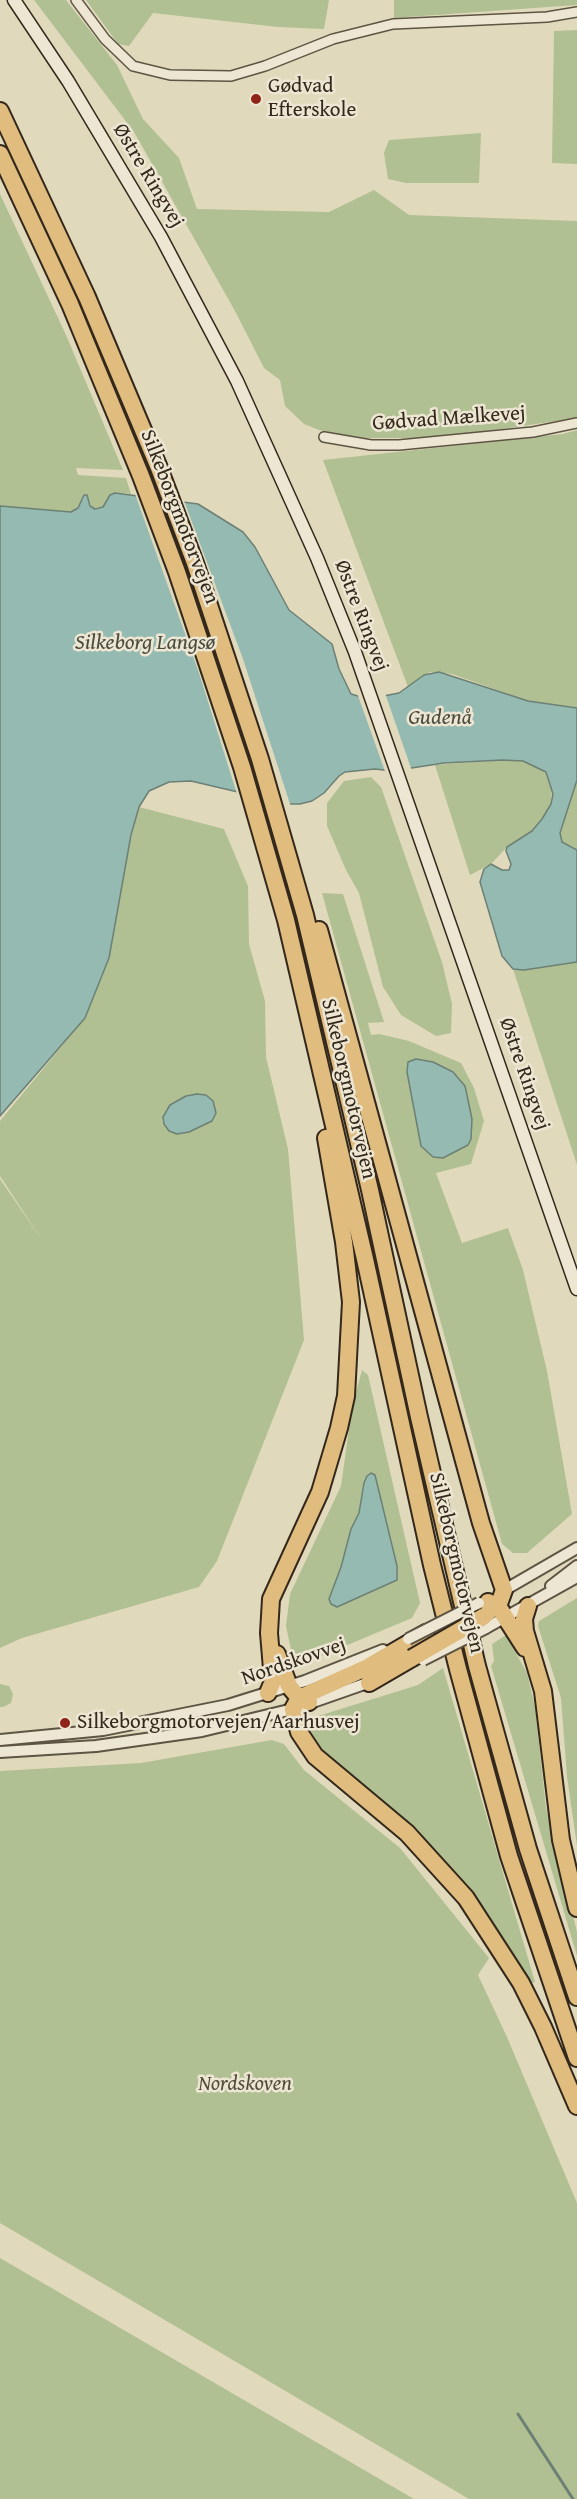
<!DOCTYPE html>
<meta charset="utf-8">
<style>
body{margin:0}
canvas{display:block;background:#e1d9bc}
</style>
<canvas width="577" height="2499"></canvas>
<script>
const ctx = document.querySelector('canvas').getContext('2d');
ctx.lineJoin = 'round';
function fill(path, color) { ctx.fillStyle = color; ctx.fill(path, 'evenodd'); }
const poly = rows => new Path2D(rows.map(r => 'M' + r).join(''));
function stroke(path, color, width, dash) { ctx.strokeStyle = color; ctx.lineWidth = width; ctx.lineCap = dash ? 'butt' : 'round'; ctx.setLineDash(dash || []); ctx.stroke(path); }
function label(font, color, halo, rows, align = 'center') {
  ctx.font = font + ' "Gentium Book Plus",serif'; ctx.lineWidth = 5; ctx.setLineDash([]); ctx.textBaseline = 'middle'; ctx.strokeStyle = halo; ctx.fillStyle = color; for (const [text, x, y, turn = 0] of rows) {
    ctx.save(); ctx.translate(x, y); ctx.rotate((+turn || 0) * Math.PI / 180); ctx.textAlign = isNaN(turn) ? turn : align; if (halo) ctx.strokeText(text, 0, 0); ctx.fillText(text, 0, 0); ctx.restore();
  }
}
fill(poly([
 [34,0,66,0,117,65,143,119,179,158,197,209,329,212,374,190,409,215,577,221,577,418,481,432,417,438,355,438,319,430,304,424,285,406,280,380,264,368,235,311,134,132],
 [86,0,329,0,324,29,278,27,153,13,129,46,118,44],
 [394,0,577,0,577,5,394,18],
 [577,30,577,164,552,163,554,31],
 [481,133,479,183,406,183,388,179,384,153,389,140],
 [0,194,66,335,123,470,76,468,78,475,126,478,131,494,122,493,103,507,92,508,87,495,84,495,78,508,71,512,0,506],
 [577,430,577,708,528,701,452,674,430,672,408,687,323,460,563,434],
 [502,760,523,761,546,772,552,786,551,804,542,819,532,831,507,847,491,864,470,875,435,765],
 [371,777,381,787,442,962,452,1004,451,1033,436,1036,401,1015,383,987,359,893,346,870,327,826,327,803,344,781],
 [577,780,577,850,562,842,560,833],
 [139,807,224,829,248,886,249,944,265,1001,266,1057,288,1149,304,1340,217,1561,199,1587,22,1638,0,1648,0,1179,42,1240,0,1176,0,1121,85,1018],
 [322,893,343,894,384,1022,368,1023,371,1035,379,1034,409,1041,461,1063,474,1088,484,1121,471,1164,436,1173,462,1243,508,1228,523,1270,547,1371,572,1514,527,1553,513,1553,502,1544],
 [577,962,577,1165,513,969,524,970],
 [362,1370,368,1375,420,1603,412,1618,302,1664,291,1650,286,1626,290,1594,341,1486,352,1407],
 [375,1475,397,1566,397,1580,329,1599,341,1567,351,1529,359,1513,367,1476],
 [577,1598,577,1846,567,1777,561,1698,538,1626,539,1621],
 [506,1635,527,1673,535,1706,546,1808,577,1932,577,1956,491,1666,494,1661,492,1644],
 [443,1668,535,1982,527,1984,483,1908,408,1824,321,1748,310,1730,310,1721,315,1717,418,1685],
 [0,1684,9,1686,13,1694,11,1703,3,1707,0,1707],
 [272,1740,284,1744,304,1770,400,1848,489,1958,478,1975,507,2037,577,2203,577,2499,469,2499,0,2223,0,1771,141,1763],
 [0,2258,414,2499,0,2499]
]), '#b1c092');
const water = poly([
 [115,493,198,504,243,532,255,547,289,610,332,644,339,669,351,694,368,699,399,693,424,675,439,672,528,701,577,708,577,780,560,833,562,842,577,850,577,962,524,970,513,969,502,956,480,882,484,869,491,864,502,870,509,870,511,864,506,851,507,847,532,831,542,819,551,804,553,794,546,772,523,761,502,760,444,763,392,771,375,769,345,772,339,776,324,793,312,801,300,804,289,804,191,781,169,782,149,791,139,807,131,835,109,958,85,1018,0,1116,0,506,71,512,78,508,84,495,87,495,90,506,95,509,103,507,110,495,115,493],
 [416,1059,433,1062,453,1072,465,1086,472,1119,471,1139,468,1145,443,1158,433,1157,421,1146,407,1072,408,1062,416,1059],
 [197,1094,206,1095,213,1101,216,1113,212,1121,189,1132,177,1134,169,1131,164,1124,163,1117,170,1105,186,1096,197,1094],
 [371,1473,375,1475,397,1566,397,1580,337,1607,331,1604,329,1599,341,1567,351,1529,359,1513,364,1483,367,1476,371,1473]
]);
fill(water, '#94bab1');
stroke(water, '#6d8075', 1.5);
fill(poly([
 [134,491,157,494,218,667,259,800,237,794,199,673],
 [161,495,183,498,243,659,291,807,264,801,188,567],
 [357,693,368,696,385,693,412,771,386,774]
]), '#e1d9bc');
stroke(poly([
 [518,2414,573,2499]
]), '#6d8075', 3);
const minor = poly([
 [76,0,105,39,133,66,170,75,231,76,265,66,333,39,393,24,547,17,577,12],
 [324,437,371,445,399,445,533,432,577,423]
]);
const tertiary = poly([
 [551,1586,577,1566],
 [501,1592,577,1548],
 [486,1628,577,1577],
 [0,1740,103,1730,228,1705,305,1681,383,1650],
 [0,1752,96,1746,202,1731,293,1709,373,1681]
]);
const secondary = poly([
 [14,0,68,81,161,237,237,381,317,558,355,652,577,1289]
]);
const motorway = poly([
 [0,111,87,297,159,468,195,563,260,759,305,915,370,1190,419,1417,477,1666,528,1849,577,1997],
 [0,154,70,304,141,476,177,572,242,767,286,920,365,1259,432,1565,458,1669,509,1856,577,2058],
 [319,930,481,1523,504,1590,500,1601,483,1617],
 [488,1602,500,1609,525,1648],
 [528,1606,524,1619,525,1631,543,1691,561,1840,577,1908],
 [426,1633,368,1667,299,1698,293,1709,299,1732,315,1756,407,1833,466,1898,521,1983,543,2027,577,2106],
 [277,1654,289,1686,299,1698,309,1702],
 [369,1683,412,1658],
 [268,1693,273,1681,269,1633,271,1599,320,1492,339,1428,346,1396,351,1302,344,1242,326,1138]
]);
stroke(minor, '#5e5443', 12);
stroke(tertiary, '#5e5443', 14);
stroke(secondary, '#33281b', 15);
stroke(motorway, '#33281b', 20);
stroke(minor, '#ece6d3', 9);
stroke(tertiary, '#ece6d3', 10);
stroke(secondary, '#ece6d3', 12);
stroke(motorway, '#e0bc7e', 16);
const tertiaryBridge = poly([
 [408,1639,479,1603],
 [423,1660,486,1628]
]);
const motorwayBridge = poly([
 [412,1658,483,1617]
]);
stroke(tertiaryBridge, '#5e5443', 14, []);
stroke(motorwayBridge, '#33281b', 20, []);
stroke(tertiaryBridge, '#ece6d3', 10);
stroke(motorwayBridge, '#e0bc7e', 16);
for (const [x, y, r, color] of [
 [256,99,6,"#8f2418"],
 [65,1723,6,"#8f2418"]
]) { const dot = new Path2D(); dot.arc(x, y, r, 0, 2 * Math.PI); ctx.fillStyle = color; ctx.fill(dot); stroke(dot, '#ece6d3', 2); }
label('21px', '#33281b', '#ece6d3', [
 ["Gødvad",268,87],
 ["Efterskole",268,111],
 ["Silkeborgmotorvejen/Aarhusvej",77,1723]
], 'left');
label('21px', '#33281b', '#ece6d3', [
 ["Østre Ringvej",148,176,59],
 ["Gødvad Mælkevej",449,419,-4],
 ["Silkeborgmotorvejen",179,517,69],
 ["Østre Ringvej",361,616,69],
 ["Østre Ringvej",524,1074,71],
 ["Silkeborgmotorvejen",348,1089,77],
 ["Silkeborgmotorvejen",456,1563,77],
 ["Nordskovvej",294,1662,-19]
]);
label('italic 21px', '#524e39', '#ece6d3', [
 ["Nordskoven",245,2085]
]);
label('italic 22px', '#4b4c40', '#ece6d3', [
 ["Silkeborg Langsø",145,643],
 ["Gudenå",440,718]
]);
</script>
